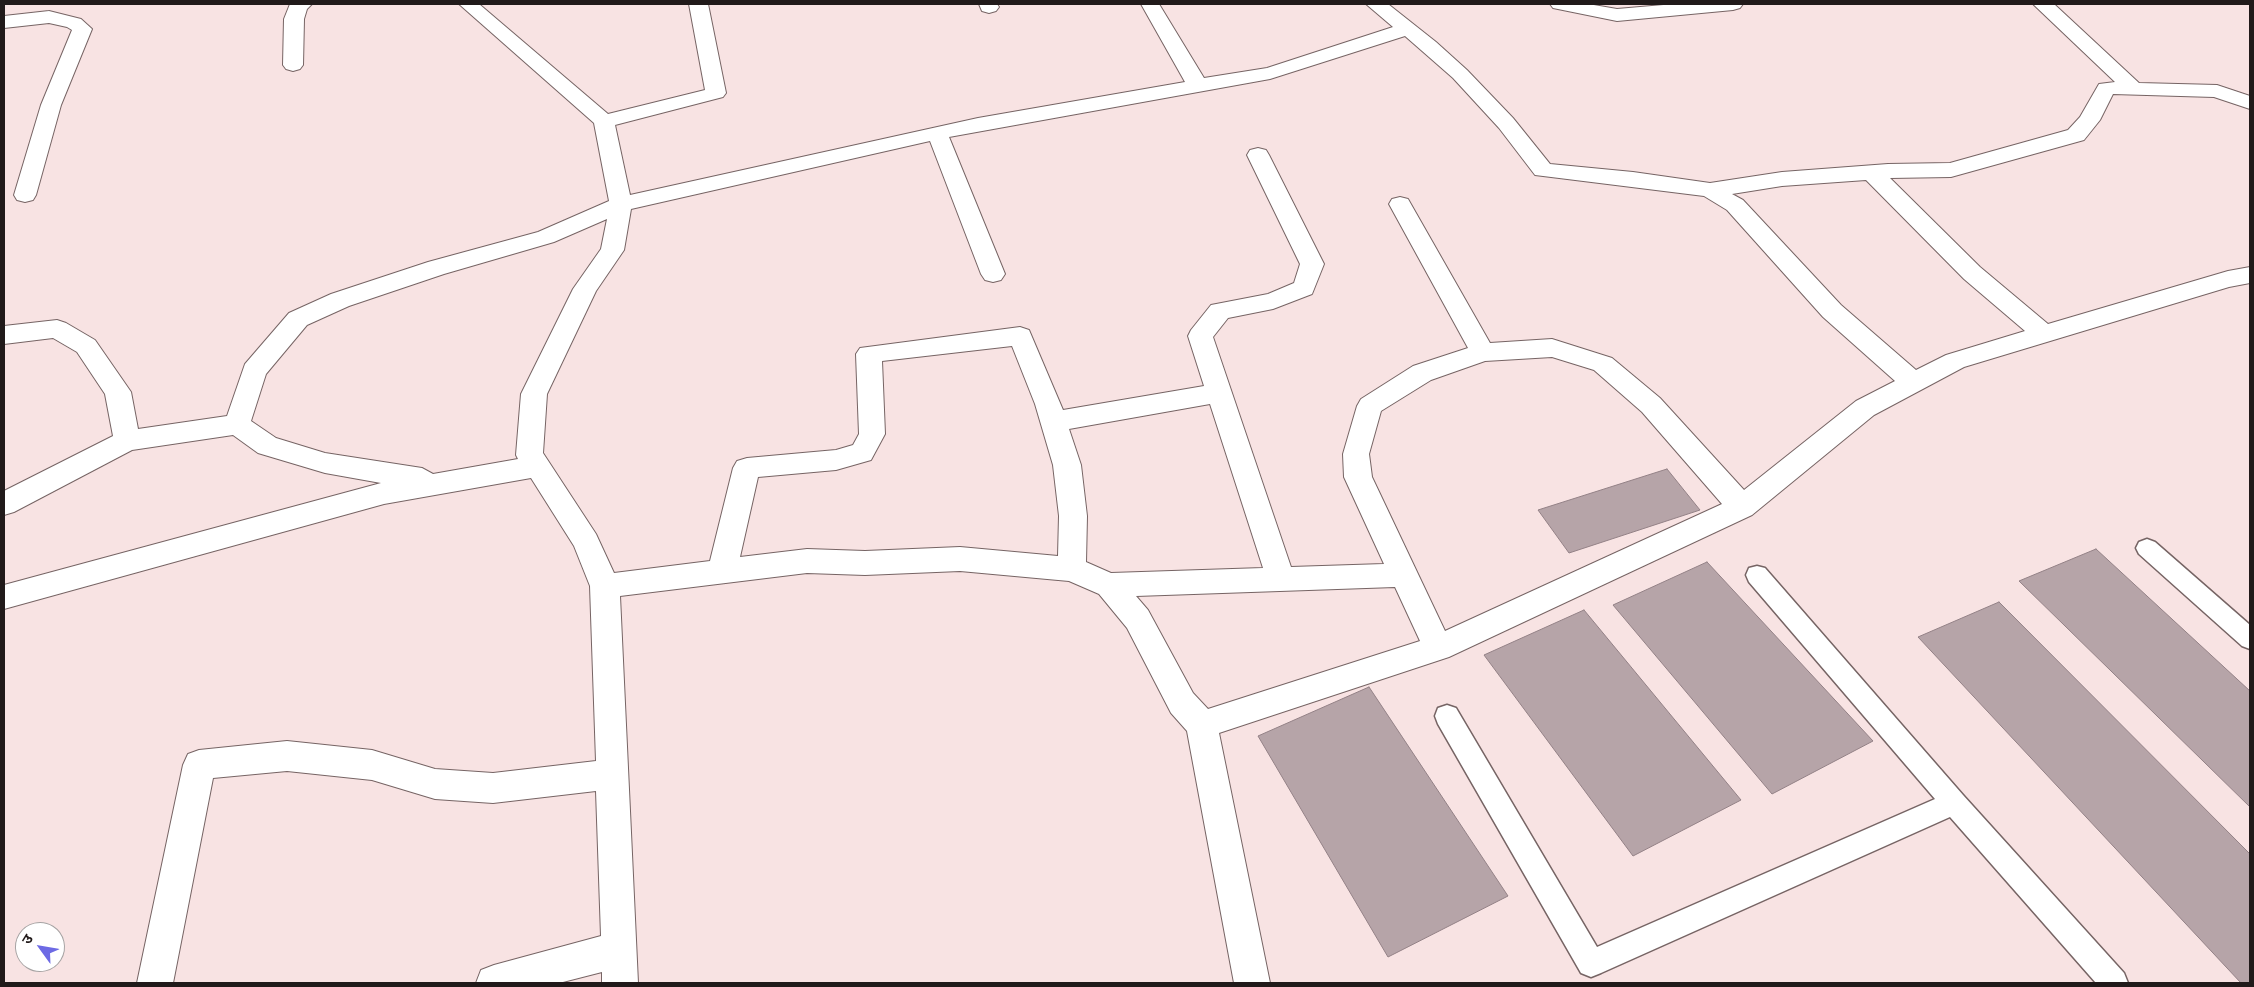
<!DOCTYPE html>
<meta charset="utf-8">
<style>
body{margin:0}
#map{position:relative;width:2254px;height:987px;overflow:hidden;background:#f8e3e3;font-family:Rubik,"Noto Sans Devanagari",sans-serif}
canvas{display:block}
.frame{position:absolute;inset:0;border:5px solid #211a1a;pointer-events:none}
.north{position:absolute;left:15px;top:922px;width:50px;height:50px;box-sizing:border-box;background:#fff;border:1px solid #a6a3a3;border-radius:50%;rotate:302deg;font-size:14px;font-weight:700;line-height:20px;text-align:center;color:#211a1a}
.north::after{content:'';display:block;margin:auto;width:18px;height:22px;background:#6d6ae4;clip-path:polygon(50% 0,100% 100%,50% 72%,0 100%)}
</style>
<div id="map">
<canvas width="2254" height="987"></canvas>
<div class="frame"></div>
<div class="north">उ</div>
</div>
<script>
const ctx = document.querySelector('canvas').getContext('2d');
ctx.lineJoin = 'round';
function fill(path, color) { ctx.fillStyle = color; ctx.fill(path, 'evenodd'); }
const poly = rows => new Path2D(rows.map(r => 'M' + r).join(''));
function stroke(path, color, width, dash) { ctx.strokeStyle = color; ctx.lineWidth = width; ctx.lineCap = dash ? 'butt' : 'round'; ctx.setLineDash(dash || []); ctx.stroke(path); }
const building = poly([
 [1667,469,1700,510,1569,553,1538,510,1667,469],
 [2096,549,2250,691,2250,807,2019,581,2096,549],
 [1707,562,1873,741,1772,794,1613,605,1707,562],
 [1999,602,2250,854,2250,983,2241,983,1918,637,1999,602],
 [1584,610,1741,800,1633,856,1484,655,1584,610],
 [1369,687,1508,896,1388,957,1258,736,1369,687]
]);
fill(building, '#b6a4a8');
stroke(building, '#938186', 1);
const lane = poly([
 [2147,539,2155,542,2250,625,2250,649,2242,646,2139,554,2136,548,2139,542,2147,539],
 [1757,566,1765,568,1963,795,2124,973,2128,983,2096,983,1950,817,1601,973,1591,977,1581,973,1438,724,1435,716,1438,708,1447,705,1456,708,1597,947,1935,799,1749,582,1746,575,1749,568,1757,566]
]);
const street = poly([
 [290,4,312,4,307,9,304,19,303,65,300,69,293,71,286,69,283,65,284,19,290,4],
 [459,4,479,4,608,114,705,90,689,4,708,4,726,93,723,97,615,125,630,195,978,118,1185,82,1141,4,1159,4,1204,78,1267,68,1393,27,1366,4,1388,4,1436,42,1467,70,1513,118,1550,164,1633,172,1710,183,1782,172,1888,164,1950,163,2068,130,2080,117,2099,84,2115,82,2033,4,2054,4,2139,83,2217,85,2250,96,2250,109,2214,97,2113,94,2100,120,2084,140,1951,177,1890,178,1980,267,2048,324,2228,271,2250,267,2250,283,2229,287,1964,367,1874,415,1752,515,1449,657,1219,733,1270,983,1234,983,1187,731,1171,713,1127,628,1099,594,1069,581,960,571,865,575,807,573,620,596,638,983,602,983,602,972,559,983,476,983,481,970,494,965,601,936,596,791,493,803,435,799,372,780,287,771,213,778,173,983,137,983,183,765,188,754,199,750,287,741,372,750,435,769,493,773,596,761,590,586,574,546,531,478,384,504,4,609,4,585,381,483,325,473,258,453,233,435,132,450,14,512,4,515,4,491,113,436,105,394,77,352,53,338,4,344,4,326,57,320,66,323,95,340,131,392,138,429,227,416,245,364,289,313,331,294,428,262,538,232,609,201,594,123,459,4],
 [1405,36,1453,78,1499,128,1535,175,1704,196,1727,210,1823,317,1895,381,1856,401,1744,490,1660,398,1612,358,1552,339,1490,343,1408,199,1400,197,1392,199,1389,204,1468,348,1413,366,1361,399,1357,406,1343,454,1344,477,1384,564,1291,567,1213,337,1228,318,1273,309,1312,294,1324,264,1269,155,1266,150,1258,148,1250,150,1247,155,1300,264,1294,283,1268,294,1211,305,1191,330,1188,336,1204,386,1063,410,1029,330,1020,327,860,348,856,354,859,434,853,445,836,450,747,458,737,461,733,468,710,561,614,573,596,534,543,453,547,394,596,291,624,250,631,209,930,141,981,274,985,280,993,282,1001,280,1005,274,949,137,1270,79,1405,36],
 [1866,180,1964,279,2025,331,1946,355,1916,370,1841,305,1743,200,1732,194,1782,186,1866,180],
 [607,219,601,249,573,289,521,394,516,455,518,459,433,474,422,468,325,453,276,438,251,421,266,374,307,325,349,306,444,274,554,242,607,219],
 [1012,346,1035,404,1053,465,1059,516,1058,556,960,547,865,551,807,549,740,557,758,477,836,470,871,460,885,434,882,361,1012,346],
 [1552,357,1594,370,1642,412,1722,504,1445,631,1372,477,1369,454,1381,411,1431,380,1485,361,1552,357],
 [1210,404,1263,568,1111,573,1086,562,1087,516,1081,465,1069,429,1210,404],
 [1395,587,1420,641,1208,709,1193,693,1148,610,1136,596,1395,587],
 [979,4,997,4,999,7,996,11,989,13,982,11,979,4],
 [1550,4,1588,4,1617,9,1675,4,1743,4,1740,8,1733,10,1617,21,1553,8,1550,4],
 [49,11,81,19,92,29,61,105,36,195,33,200,25,202,17,200,14,195,41,105,72,30,67,27,49,23,4,28,4,16,49,11]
]);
stroke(lane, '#766464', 3);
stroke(street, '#766464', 2);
fill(lane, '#fff');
fill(street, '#fff');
</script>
